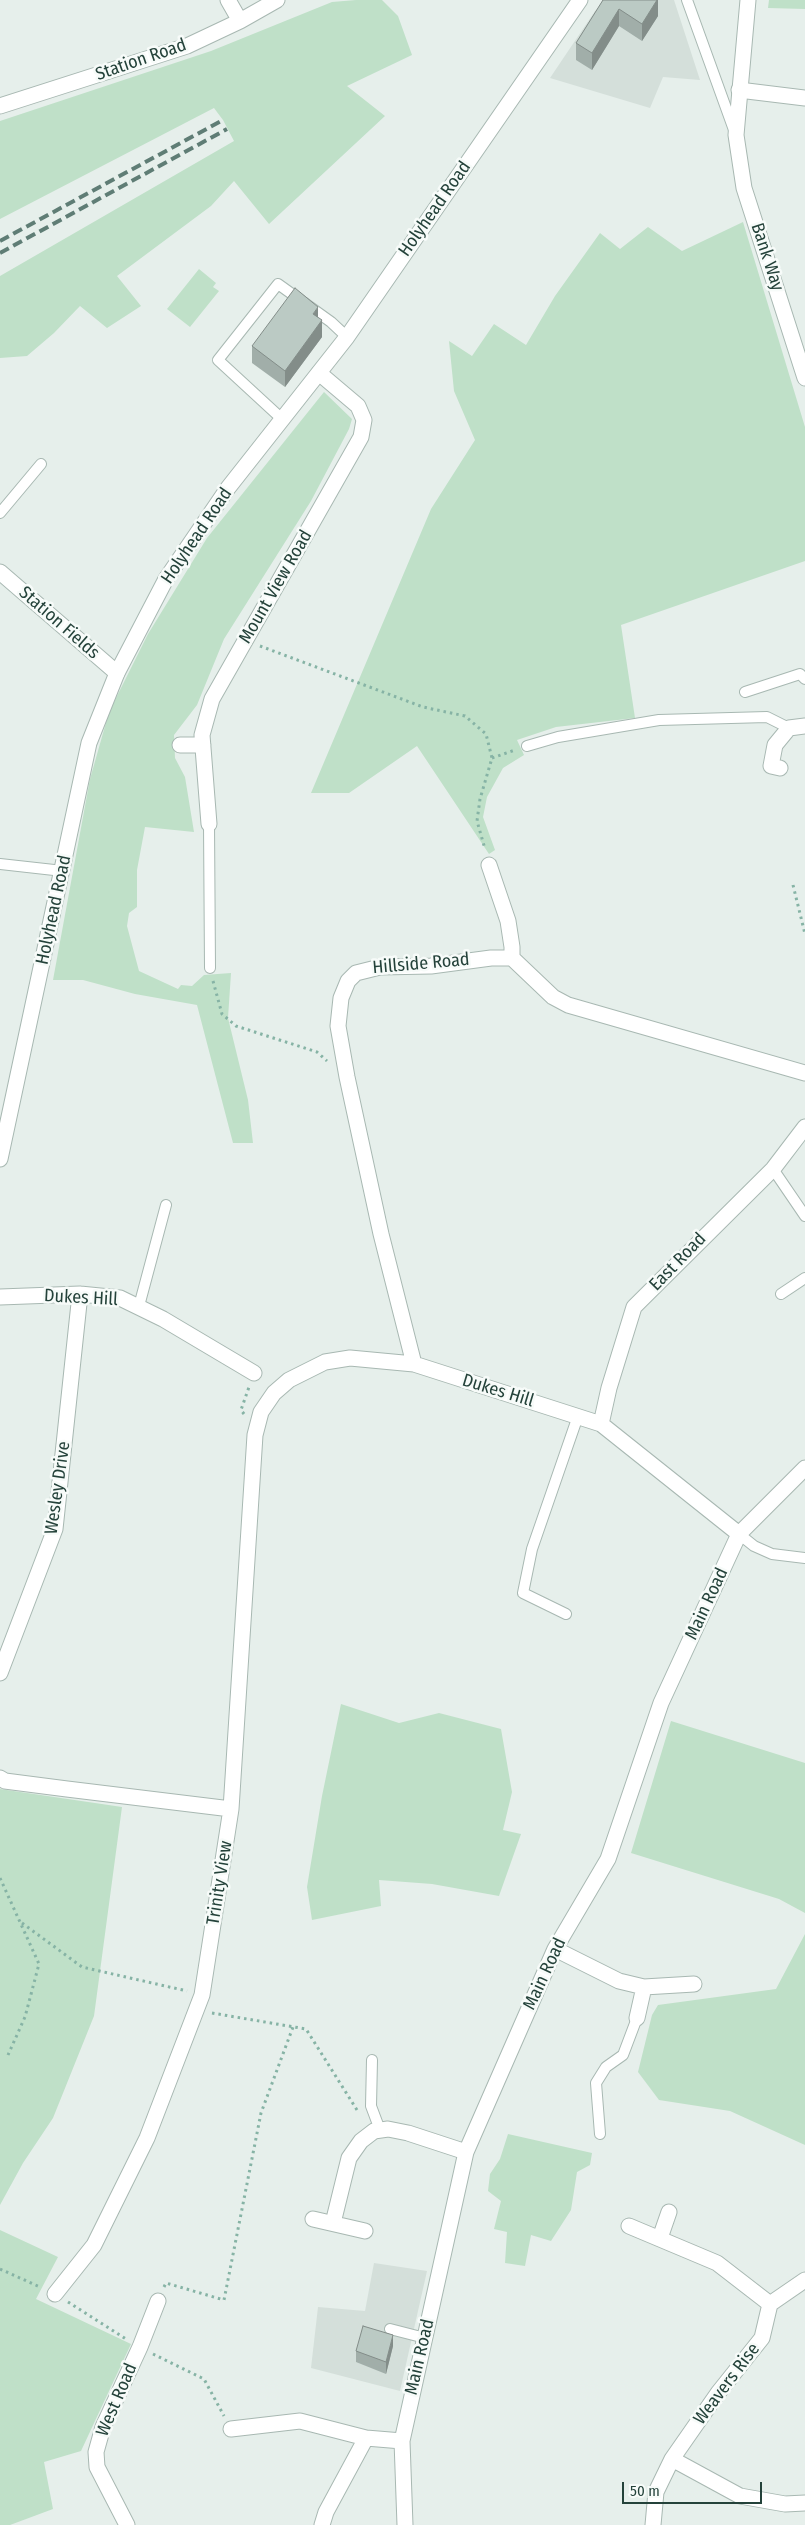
<!DOCTYPE html>
<style>
body{margin:0}
#map{position:relative;width:805px;height:2525px;overflow:hidden;background:#e6efeb;font-family:"Fira Sans Condensed",sans-serif}
canvas{display:block}
.scale{position:absolute;left:622px;top:2482px;width:140px;height:22px;box-sizing:border-box;border:2px solid #24423a;border-top:0;padding-left:6px;font-size:15px;line-height:18px;white-space:nowrap;color:#24423a;-webkit-text-stroke:4px #f7fbf9;paint-order:stroke}
</style>
<div id="map">
<canvas width="805" height="2525"></canvas>
<div class="scale">50 m</div>
</div>
<script>
const ctx = document.querySelector('canvas').getContext('2d');
ctx.lineJoin = 'round';
function fill(path, color) { ctx.fillStyle = color; ctx.fill(path, 'evenodd'); }
const poly = rows => new Path2D(rows.map(r => 'M' + r).join(''));
function stroke(path, color, width, dash) { ctx.strokeStyle = color; ctx.lineWidth = width; ctx.lineCap = dash ? 'butt' : 'round'; ctx.setLineDash(dash || []); ctx.stroke(path); }
function label(font, color, halo, rows, align = 'center') {
  ctx.font = font + ' "Fira Sans Condensed",sans-serif'; ctx.lineWidth = 5; ctx.setLineDash([]); ctx.textBaseline = 'middle'; ctx.strokeStyle = halo; ctx.fillStyle = color; for (const [text, x, y, turn = 0] of rows) {
    ctx.save(); ctx.translate(x, y); ctx.rotate((+turn || 0) * Math.PI / 180); ctx.textAlign = isNaN(turn) ? turn : align; if (halo) ctx.strokeText(text, 0, 0); ctx.fillText(text, 0, 0); ctx.restore();
  }
}
fill(poly([
 [606,0,674,0,700,80,663,77,650,108,550,78,595,11],
 [374,2263,427,2271,400,2391,311,2368,318,2307,365,2311]
]), '#d4dfda');
fill(poly([
 [356,0,382,0,398,16,412,55,347,86,385,116,269,224,234,181,211,206,117,276,141,306,107,328,80,306,54,333,27,356,0,358,0,276,234,141,223,120,214,108,0,219,0,121,211,51,332,2],
 [769,0,805,0,805,9,768,8],
 [743,222,805,427,805,561,621,625,635,718,556,727,517,740,524,755,503,768,487,797,483,817,495,850,489,854,417,746,349,793,311,793,431,509,475,440,454,391,449,341,472,356,494,324,526,345,555,296,600,233,620,249,648,227,682,251],
 [199,269,216,283,213,287,219,291,190,327,167,309],
 [324,392,352,419,349,429,311,501,224,639,197,705,174,735,175,758,185,777,194,832,145,827,137,870,137,907,129,913,127,926,139,971,178,989,181,985,192,986,204,975,231,973,228,1018,248,1100,253,1143,233,1143,197,1005,135,994,83,980,53,980,90,779,109,712,148,634,207,538],
 [341,1704,399,1723,439,1713,501,1729,512,1792,503,1830,521,1834,499,1896,432,1884,379,1880,381,1906,312,1920,307,1887,322,1796],
 [671,1721,805,1763,805,1913,779,1899,631,1853],
 [0,1789,122,1807,94,2016,53,2118,23,2163,0,2205],
 [805,1934,805,2145,730,2111,659,2100,638,2072,652,2015,658,2005,776,1989],
 [508,2134,592,2153,590,2165,577,2172,571,2210,551,2241,531,2235,525,2266,505,2263,507,2232,494,2229,501,2201,488,2191,490,2174,500,2159],
 [0,2230,58,2257,36,2299,131,2344,81,2451,44,2462,53,2509,10,2525,0,2525]
]), '#bfe0c8');
const service = poly([
 [687,0,734,130],
 [282,419,218,360,278,284,331,322,347,337],
 [0,513,41,464],
 [745,692,800,674,805,679],
 [527,746,558,737,659,720,767,717,789,728],
 [209,824,210,968],
 [0,864,63,871],
 [773,1169,805,1216],
 [781,1294,805,1278],
 [139,1306,166,1205],
 [739,1534,754,1546,772,1554,805,1558],
 [566,1614,523,1593,532,1549,578,1416],
 [372,2060,371,2106,380,2130],
 [600,2134,596,2083,606,2067,623,2055,637,2018],
 [390,2329,425,2338]
]);
const minor = poly([
 [228,0,240,21],
 [739,90,805,98],
 [0,106,187,46,240,21,277,0],
 [0,572,117,673],
 [180,745,203,745],
 [780,768,771,766,775,745,789,728,805,726],
 [209,824,202,735,212,699,361,437,364,420,358,406,319,373],
 [489,865,508,921,512,947,512,958],
 [0,1297,80,1294,120,1298,163,1319,254,1373],
 [414,1364,381,1234,347,1077,338,1026,341,998,348,981,356,973,380,967,431,966,491,958,512,958,553,997,568,1005,805,1073],
 [601,1424,609,1388,634,1307,773,1169,805,1127],
 [0,1673,55,1529,80,1294],
 [0,1778,5,1781,67,1789,231,1809],
 [555,1949,619,1981,644,1987,694,1984],
 [637,2018,644,1987],
 [313,2219,365,2231],
 [333,2223,349,2158,361,2141,374,2131,388,2129,408,2133,466,2152],
 [629,2226,717,2263,770,2304],
 [660,2238,669,2212],
 [55,2294,94,2245,147,2138,202,1995,231,1809,255,1435,261,1412,274,1393,289,1380,325,1362,350,1358,414,1364,601,1424,739,1534],
 [770,2304,805,2280],
 [231,2429,300,2421,366,2438,326,2512,322,2525],
 [366,2438,402,2441],
 [672,2459,740,2496,785,2504,805,2503],
 [127,2525,97,2467,96,2452,103,2427,140,2347,158,2301],
 [405,2525,402,2441,466,2152,555,1949,608,1859,661,1703,739,1534,805,1468],
 [653,2525,656,2492,672,2459,718,2393,762,2338,770,2304]
]);
const tertiary = poly([
 [748,0,736,135,744,188,805,378],
 [0,1159,89,743,117,673,166,579,228,488,347,337,580,0]
]);
stroke(service, '#a8b8b2', 12);
stroke(minor, '#a8b8b2', 17);
stroke(tertiary, '#a8b8b2', 17);
stroke(poly([
 [260,646,423,707,465,716,486,734,492,758,480,799,477,821,485,849],
 [492,758,515,750],
 [793,885,805,934],
 [213,981,222,1014,236,1026,317,1052,327,1061],
 [244,1414,241,1410,249,1387],
 [0,1878,39,1964,25,2017,8,2055],
 [22,1923,82,1967,187,1991],
 [212,2013,306,2029,357,2110],
 [0,2269,40,2287],
 [164,2287,166,2283,224,2300,261,2113,293,2027],
 [68,2302,126,2339],
 [153,2354,204,2379,224,2416]
]), '#86b3a5', 3, [2.5, 4]);
stroke(service, '#fff', 10);
stroke(minor, '#fff', 15);
stroke(tertiary, '#fff', 15);
stroke(poly([
 [0,241,223,120],
 [0,253,227,129]
]), '#5f7d75', 4, [10, 5]);
fill(poly([
 [603,0,658,0,658,16,642,41,619,26,592,70,576,60,576,43],
 [318,318,322,337,285,387,252,363,252,346],
 [393,2346,386,2374,356,2362,356,2351]
]), '#a1aea9');
fill(poly([
 [657,0,658,0,658,16,642,41,642,24],
 [619,9,619,26,592,70,592,53],
 [318,307,318,324,313,314],
 [322,320,322,337,285,387,285,371],
 [393,2335,393,2346,386,2374,386,2362]
]), '#838d89');
const building = poly([
 [603,0,657,0,642,24,619,9,592,53,576,43,603,0],
 [295,288,318,307,313,314,322,320,285,371,252,346,295,288],
 [363,2326,393,2335,386,2362,356,2351,363,2326]
]);
fill(building, '#bbcac4');
stroke(building, '#838d89', 1);
label('18px', '#24423a', '#f7fbf9', [
 ["Station Road",141,60,-19],
 ["Holyhead Road",435,209,-55],
 ["Bank Way",767,257,72],
 ["Holyhead Road",197,536,-56],
 ["Mount View Road",276,587,-60],
 ["Station Fields",59,623,41],
 ["Holyhead Road",54,910,-78],
 ["Hillside Road",421,964,-5],
 ["East Road",678,1262,-46],
 ["Dukes Hill",81,1298,3],
 ["Dukes Hill",498,1391,17],
 ["Wesley Drive",58,1488,-82],
 ["Main Road",707,1604,-65],
 ["Trinity View",220,1883,-81],
 ["Main Road",545,1974,-65],
 ["Main Road",420,2357,-77],
 ["Weavers Rise",727,2384,-53],
 ["West Road",117,2400,-67]
]);
</script>
